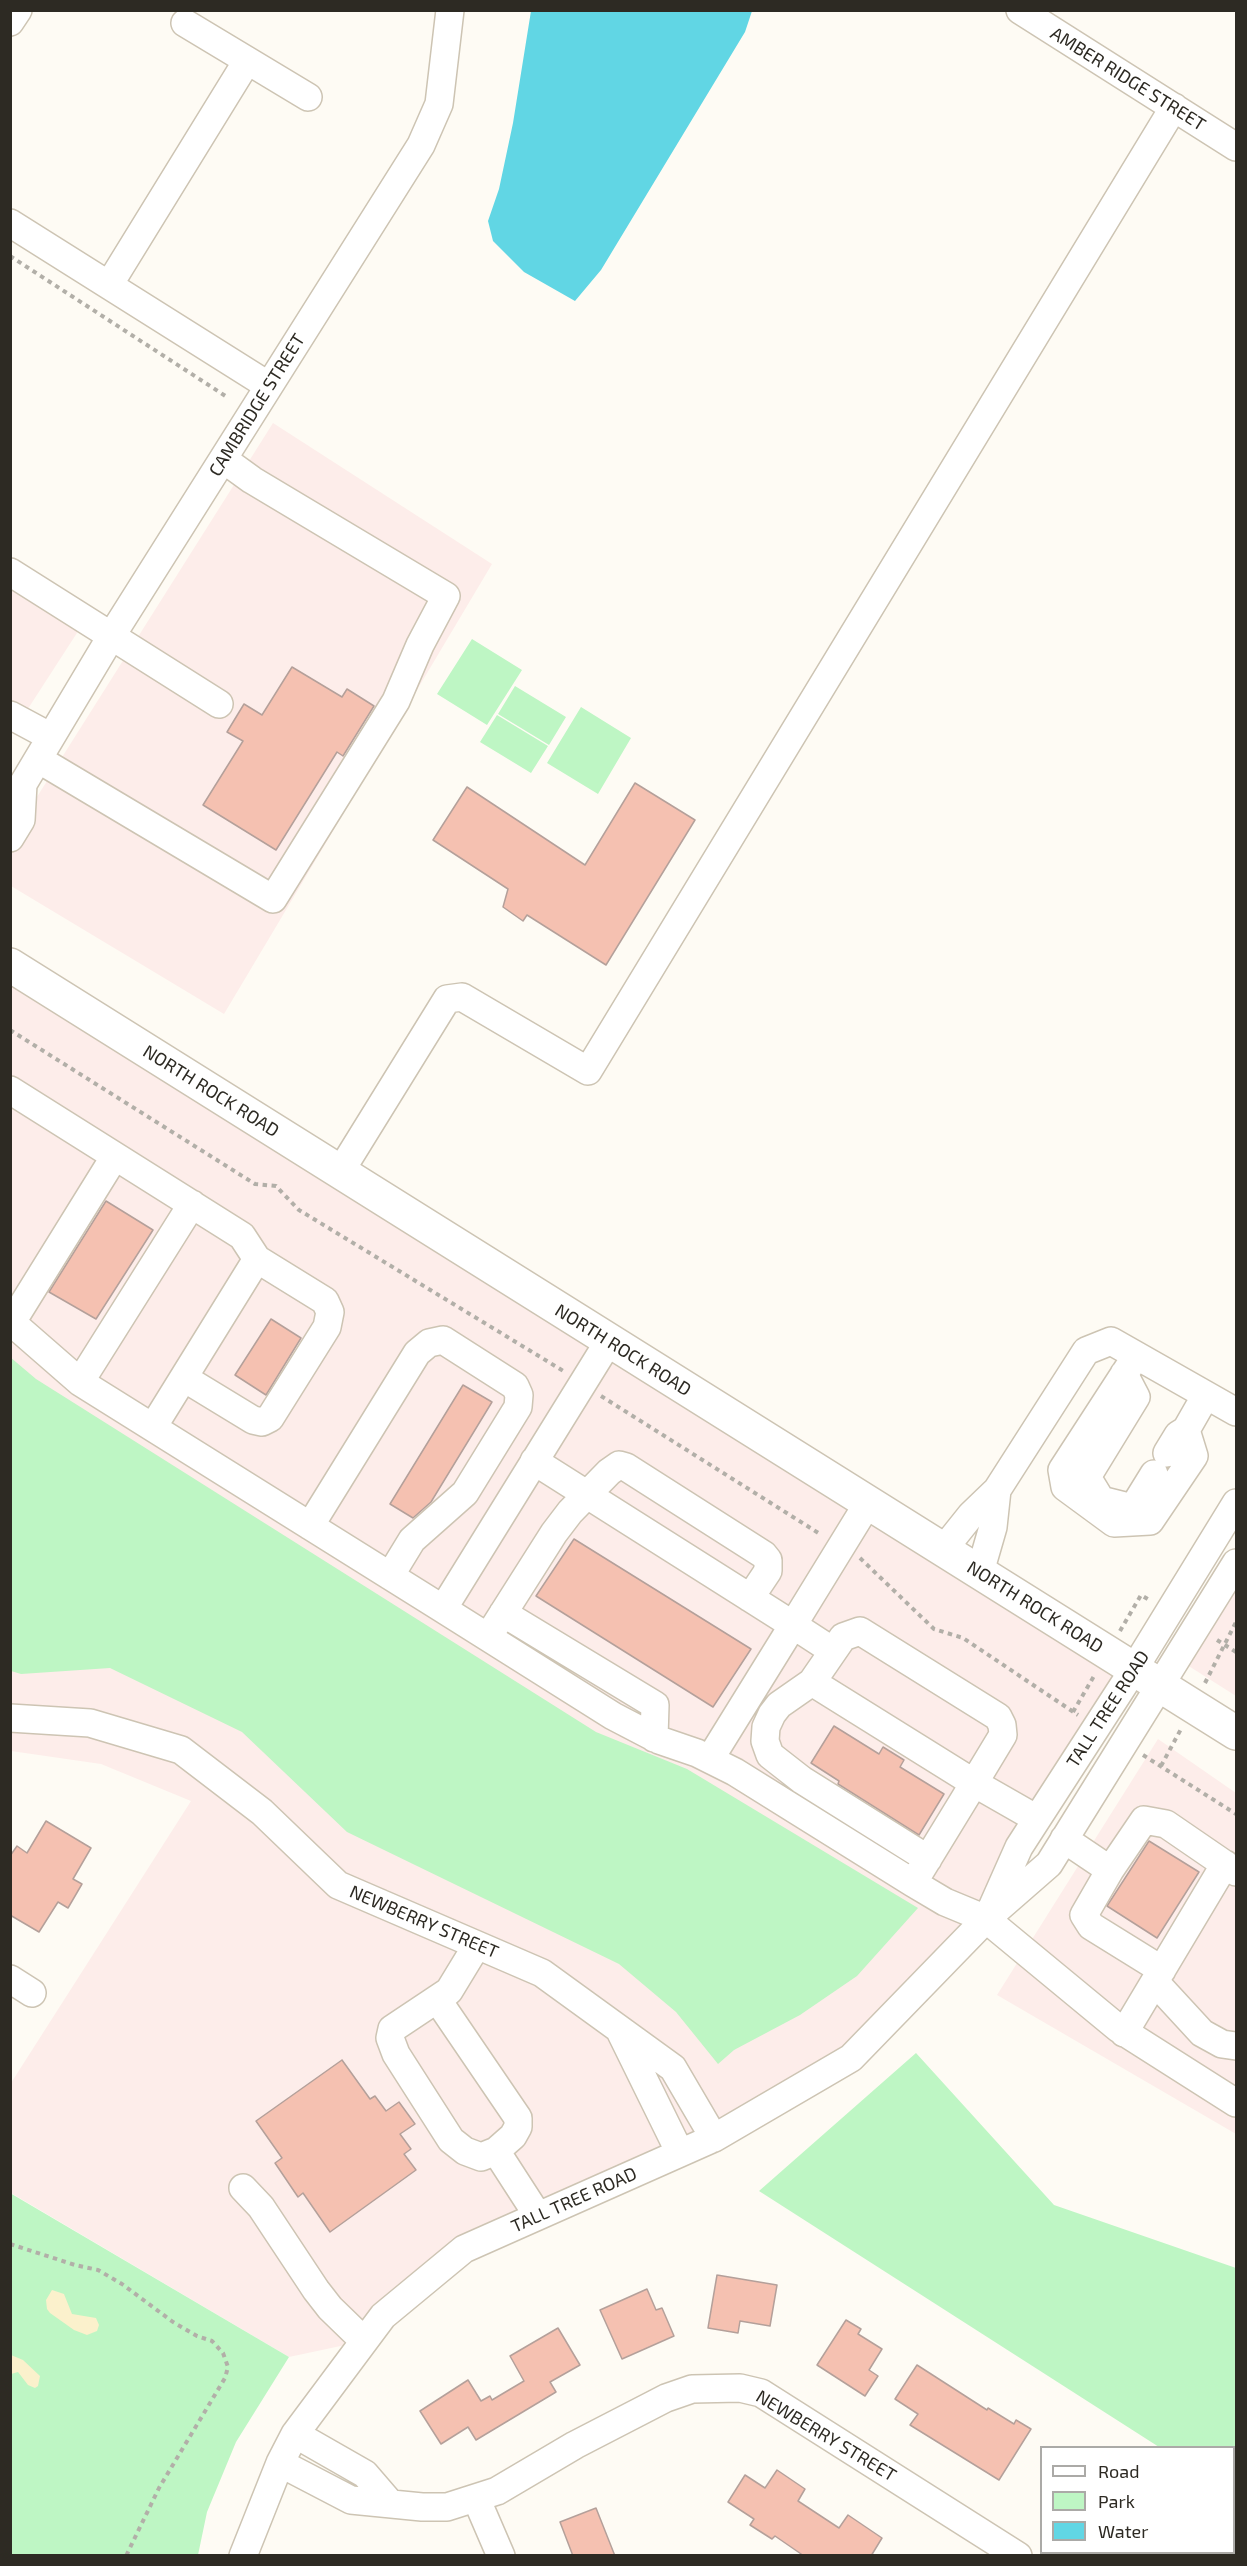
<!DOCTYPE html>
<style>
body{margin:0}
#map{position:relative;width:1247px;height:2566px;overflow:hidden;background:#fefbf4;font-family:"Exo 2",sans-serif}
canvas{display:block}
.frame{position:absolute;inset:0;border:12px solid #2d2a23;pointer-events:none}
.legend{position:absolute;left:1040px;top:2446px;width:195px;height:108px;box-sizing:border-box;background:#fff;border:2px solid #abaaa7;margin:0;padding:8px 10px;list-style:none;font-size:18px;color:#2d2a23}
.legend li{display:flex;align-items:center;gap:12px;height:30px}
.legend b{width:30px;border:2px solid #abaaa7}
</style>
<div id="map">
<canvas width="1247" height="2566"></canvas>
<div class="frame"></div>
<ul class="legend">
<li><b style="height:8px;background:#fff"></b>Road</li>
<li><b style="height:16px;background:#bef6c4"></b>Park</li>
<li><b style="height:16px;background:#61d6e4"></b>Water</li>
</ul>
</div>
<script>
const ctx = document.querySelector('canvas').getContext('2d');
ctx.lineJoin = 'round';
function fill(path, color) { ctx.fillStyle = color; ctx.fill(path, 'evenodd'); }
const poly = rows => new Path2D(rows.map(r => 'M' + r).join(''));
function stroke(path, color, width, dash) { ctx.strokeStyle = color; ctx.lineWidth = width; ctx.lineCap = dash ? 'butt' : 'round'; ctx.setLineDash(dash || []); ctx.stroke(path); }
function label(font, color, halo, rows, align = 'center') {
  ctx.font = font + ' "Exo 2",sans-serif'; ctx.lineWidth = 4.5; ctx.setLineDash([]); ctx.textBaseline = 'middle'; ctx.strokeStyle = halo; ctx.fillStyle = color; for (const [text, x, y, turn = 0] of rows) {
    ctx.save(); ctx.translate(x, y); ctx.rotate((+turn || 0) * Math.PI / 180); ctx.textAlign = isNaN(turn) ? turn : align; if (halo) ctx.strokeText(text, 0, 0); ctx.fillText(text, 0, 0); ctx.restore();
  }
}
fill(poly([
 [273,423,492,564,224,1014,11,886,11,838],
 [11,573,86,619,11,735],
 [10,965,1134,1669,986,1919,851,2058,464,2249,364,2341,289,2357,11,2193,11,2083,191,1801,101,1764,11,1751],
 [1236,1563,1236,1696,1176,1658],
 [1158,1739,1236,1793,1236,2134,997,1995]
]), '#fdedea');
fill(poly([
 [472,639,522,670,487,725,437,694],
 [515,686,566,717,549,745,498,714],
 [581,707,631,738,598,794,547,763],
 [497,715,548,746,531,773,480,742],
 [10,1357,36,1379,596,1732,687,1769,918,1908,857,1976,800,2015,734,2050,718,2064,676,2012,619,1964,347,1832,242,1732,110,1668,21,1674,11,1671],
 [916,2053,1054,2205,1236,2268,1236,2506,1234,2503,1234,2448,1159,2447,759,2191],
 [10,2193,289,2357,236,2442,207,2512,198,2555,11,2555]
]), '#bef6c4');
fill(poly([
 [52,2290,64,2294,72,2314,96,2318,99,2325,97,2331,87,2335,74,2330,50,2313,47,2309,46,2300],
 [11,2355,23,2360,40,2376,38,2386,35,2388,28,2385,18,2372,11,2374]
]), '#fbf1cc');
fill(poly([
 [531,11,752,11,745,32,601,270,575,301,524,272,493,241,488,221,499,189,513,123]
]), '#61d6e4');
const building = poly([
 [292,667,342,697,347,689,374,706,343,756,337,752,276,850,203,805,243,741,227,732,244,704,262,715,292,667],
 [635,783,695,820,606,965,527,915,523,921,503,907,508,889,433,840,467,787,585,865,635,783],
 [106,1201,153,1230,96,1319,49,1292,106,1201],
 [271,1319,301,1338,266,1395,235,1375,271,1319],
 [463,1385,492,1402,431,1502,413,1518,390,1504,463,1385],
 [574,1539,751,1649,713,1707,536,1596,574,1539],
 [834,1726,879,1754,883,1747,904,1760,900,1767,944,1794,919,1835,838,1784,839,1781,811,1763,834,1726],
 [46,1821,91,1848,73,1879,82,1884,68,1908,58,1902,39,1932,10,1915,10,1856,17,1846,27,1853,46,1821],
 [1149,1841,1199,1872,1157,1938,1107,1906,1149,1841],
 [342,2060,370,2099,375,2096,386,2111,399,2102,415,2124,400,2134,411,2149,404,2154,416,2170,330,2232,303,2193,298,2197,275,2163,282,2158,256,2121,342,2060],
 [717,2275,777,2285,770,2326,740,2321,738,2333,708,2328,717,2275],
 [647,2289,656,2310,662,2308,674,2336,622,2359,600,2310,647,2289],
 [846,2320,861,2329,858,2334,882,2349,869,2370,878,2376,865,2396,817,2365,846,2320],
 [558,2328,580,2365,550,2382,556,2392,476,2440,468,2427,441,2444,420,2411,468,2380,481,2401,490,2396,492,2400,524,2381,510,2356,558,2328],
 [917,2365,987,2410,988,2408,1014,2424,1016,2420,1031,2429,999,2480,910,2425,918,2414,895,2399,917,2365],
 [777,2470,805,2489,798,2501,839,2528,848,2515,882,2538,871,2556,804,2556,775,2536,772,2539,750,2525,754,2519,728,2502,745,2475,765,2488,777,2470],
 [596,2508,615,2556,573,2556,560,2522,596,2508]
]);
fill(building, '#f5c1b1');
stroke(building, '#b4a09a', 1.5);
const minor = poly([
 [1020,10,1236,147],
 [10,22,18,10],
 [185,23,308,97],
 [10,223,269,386],
 [109,285,247,61],
 [10,572,219,704],
 [10,715,51,737],
 [38,759,273,899,396,701,420,645,446,596,252,480,223,459],
 [23,784,112,635,421,145,439,104,450,10],
 [10,795,23,784,21,820,10,838],
 [10,1090,242,1236,257,1259,153,1427],
 [340,1172,447,999,462,997,588,1071,1174,107],
 [10,1321,80,1382,443,1609],
 [12,1322,115,1156],
 [609,1341,443,1609,613,1716,659,1740,697,1753,735,1772,913,1883,945,1902,986,1919,1118,2028,1236,2103],
 [1136,1356,1062,1470,1065,1487,1114,1523,1150,1521,1194,1456,1186,1430],
 [1124,1374,1136,1397,1087,1477,1101,1500,1133,1508,1154,1474],
 [184,1378,253,1420,262,1422,270,1418,327,1327,330,1312,325,1301,257,1259],
 [80,1382,192,1204],
 [1167,1453,1178,1435,1186,1430,1206,1395],
 [534,1461,793,1625,868,1503],
 [310,1526,417,1353,429,1343,443,1340,515,1386,519,1395,518,1407,465,1493,412,1540,390,1576],
 [943,1550,971,1515,997,1490,1086,1351,1111,1341,1236,1412],
 [980,1572,993,1527,997,1490],
 [503,1613,655,1705,654,1738],
 [488,1637,554,1533,570,1512,609,1472,619,1465,626,1467,764,1555,768,1560,768,1571,750,1598],
 [812,1682,779,1705,772,1714,766,1727,765,1741,770,1755,802,1780,928,1859],
 [10,1718,90,1723,181,1750,262,1812,338,1885,542,1973,673,2068,714,2138],
 [710,1759,793,1625,833,1651],
 [1064,1839,1110,1870,1144,1820,1166,1824,1236,1872],
 [1110,1870,1084,1915,1091,1926,1162,1970],
 [913,1883,965,1798,974,1783,1003,1735,1002,1725,998,1717,860,1631,843,1637,812,1682,974,1783,1037,1819],
 [991,1910,1019,1847,1134,1669,1236,1503],
 [10,1979,32,1993],
 [1155,1982,1202,2033,1222,2044,1236,2046],
 [437,1999,518,2118,518,2127,513,2136,496,2151,481,2157,465,2151,451,2140,396,2054,390,2038,392,2029,449,1991,477,1945],
 [621,2033,680,2153],
 [1124,2033,1225,1864],
 [496,2151,538,2216],
 [243,2188,261,2207,316,2290,330,2308,364,2341],
 [295,2434,365,2474,390,2503],
 [280,2463,351,2500,422,2507,447,2507,497,2491,575,2445,666,2398,692,2389,740,2388,761,2393,1018,2556],
 [476,2498,501,2556],
 [243,2556,280,2463,295,2434,383,2316,464,2249,714,2138,851,2058,986,1919,1049,1864,1236,1563]
]);
const major = poly([
 [10,965,1236,1733]
]);
stroke(minor, '#cdc4b3', 30);
stroke(major, '#cdc4b3', 36);
stroke(poly([
 [10,256,227,397],
 [10,1030,255,1184,276,1186,299,1210,565,1372],
 [601,1396,820,1534],
 [860,1558,934,1629,963,1638,1078,1715],
 [1120,1631,1141,1595,1151,1601],
 [1217,1640,1236,1652],
 [1205,1683,1236,1622],
 [1073,1712,1094,1676],
 [1143,1755,1236,1814],
 [1161,1766,1181,1729],
 [10,2244,75,2265,98,2270,122,2284,173,2322,197,2336,212,2341,223,2353,228,2367,225,2378,159,2488,126,2556]
]), '#b2afa8', 4, [4.5, 4.5]);
stroke(minor, '#fff', 27);
stroke(major, '#fff', 33);
label('18px', '#2d2a23', '#fff', [
 ["AMBER RIDGE STREET",1128,79,32],
 ["CAMBRIDGE STREET",257,405,-58],
 ["NORTH ROCK ROAD",211,1091,32],
 ["NORTH ROCK ROAD",623,1350,32],
 ["NORTH ROCK ROAD",1035,1607,32],
 ["TALL TREE ROAD",1108,1709,-57],
 ["NEWBERRY STREET",424,1922,23],
 ["TALL TREE ROAD",574,2200,-24],
 ["NEWBERRY STREET",826,2436,31]
]);
</script>
